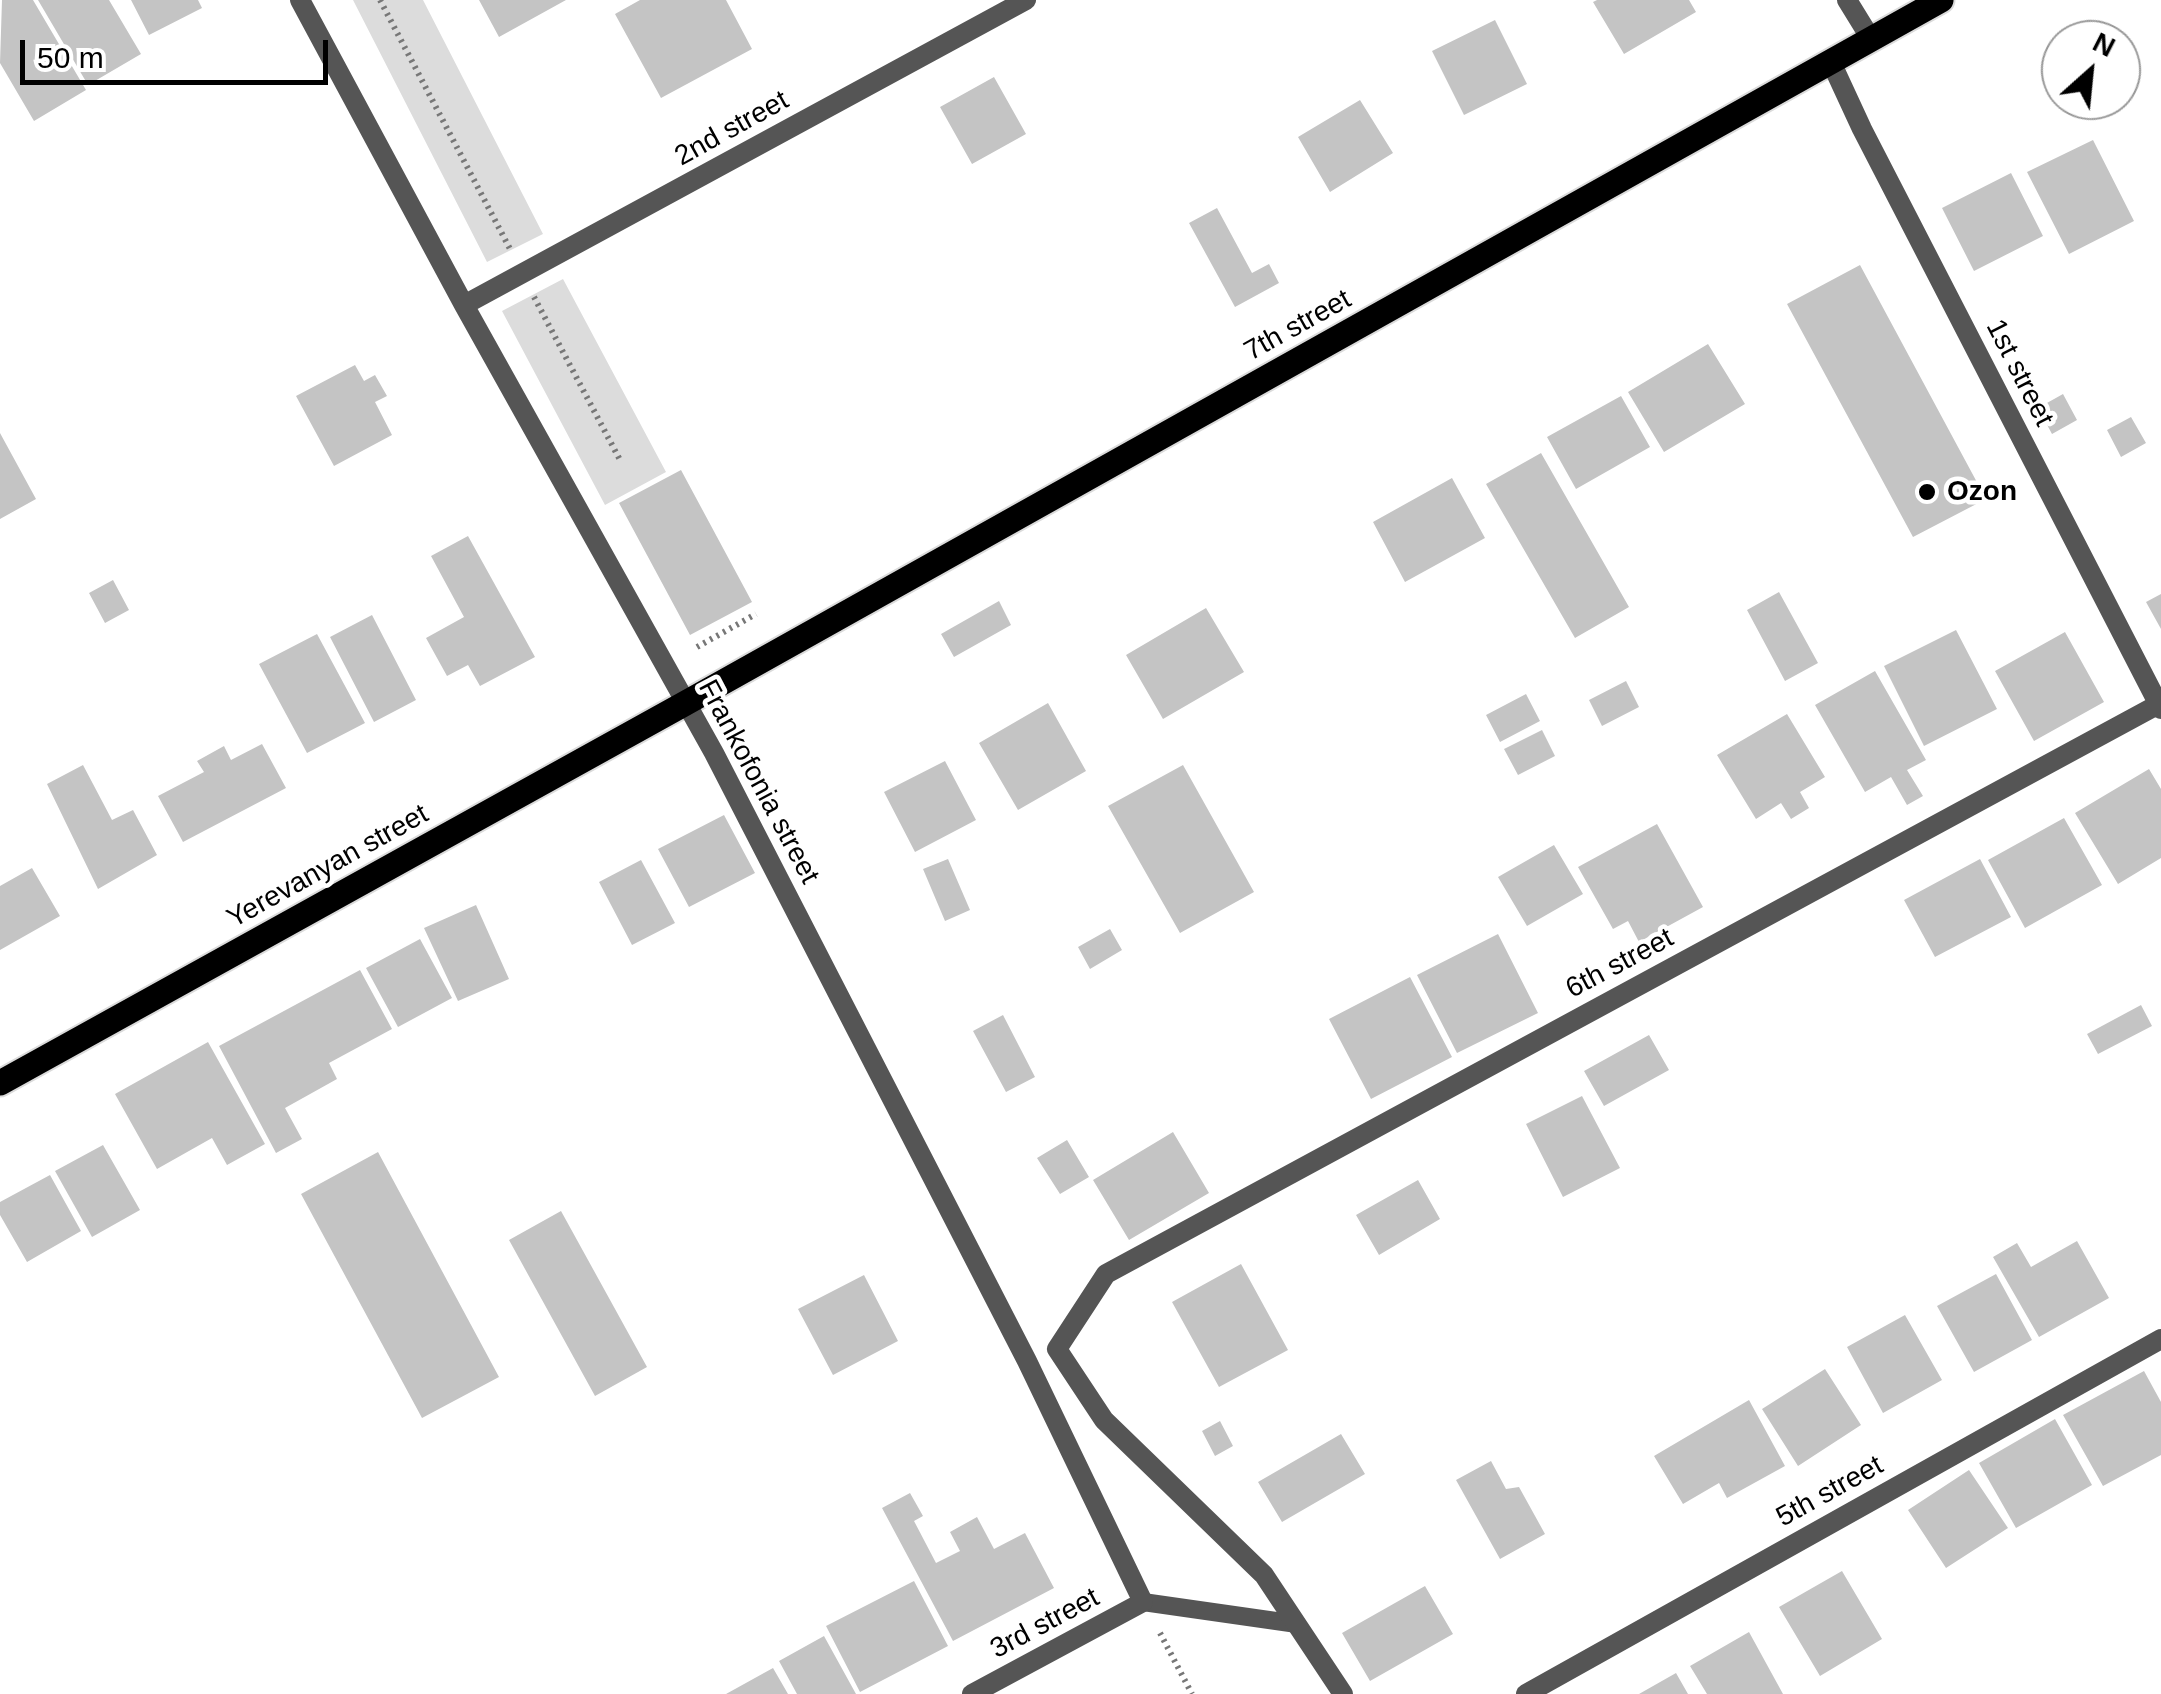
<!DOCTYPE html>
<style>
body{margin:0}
#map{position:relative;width:2161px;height:1694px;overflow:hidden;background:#fff;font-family:Arial,sans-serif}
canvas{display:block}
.north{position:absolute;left:2041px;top:20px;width:100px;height:100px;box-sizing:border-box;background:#fff;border:2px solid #999;border-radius:50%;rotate:27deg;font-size:28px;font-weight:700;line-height:40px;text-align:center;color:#000}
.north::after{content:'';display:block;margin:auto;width:35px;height:45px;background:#000;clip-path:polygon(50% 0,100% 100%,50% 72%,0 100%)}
.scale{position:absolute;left:20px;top:40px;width:308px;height:45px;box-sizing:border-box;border:5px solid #000;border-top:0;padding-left:12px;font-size:30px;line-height:35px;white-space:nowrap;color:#000;-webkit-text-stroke:8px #fff;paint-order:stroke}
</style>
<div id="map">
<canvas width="2161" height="1694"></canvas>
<div class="north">N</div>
<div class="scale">50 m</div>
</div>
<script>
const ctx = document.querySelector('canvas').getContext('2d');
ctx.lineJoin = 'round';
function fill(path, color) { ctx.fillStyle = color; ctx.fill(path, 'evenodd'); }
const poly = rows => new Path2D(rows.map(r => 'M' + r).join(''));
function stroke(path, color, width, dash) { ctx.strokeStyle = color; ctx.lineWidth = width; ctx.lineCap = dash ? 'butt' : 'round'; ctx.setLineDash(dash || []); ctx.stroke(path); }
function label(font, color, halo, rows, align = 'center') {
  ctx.font = font + ' Arial,sans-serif'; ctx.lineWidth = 9; ctx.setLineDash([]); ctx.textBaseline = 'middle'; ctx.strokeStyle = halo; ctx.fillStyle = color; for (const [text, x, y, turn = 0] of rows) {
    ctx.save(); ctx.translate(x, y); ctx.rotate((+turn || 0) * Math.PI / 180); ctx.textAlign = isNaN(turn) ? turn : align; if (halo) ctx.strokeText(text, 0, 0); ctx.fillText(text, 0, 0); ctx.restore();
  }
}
fill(poly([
 [353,0,423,0,543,234,487,262],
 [563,279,666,472,605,505,502,311]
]), '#dcdcdc');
fill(poly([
 [2,0,33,0,86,90,34,121,0,63],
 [38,0,109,0,141,54,88,85],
 [131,0,198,0,202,8,149,35],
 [479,0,566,0,499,37],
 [640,0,726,0,752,49,661,98,615,14],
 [1597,0,1689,0,1696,12,1624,54,1593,2],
 [1495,20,1527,84,1464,115,1432,51],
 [994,77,1026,134,972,164,940,107],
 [1360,100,1393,153,1330,192,1298,137],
 [2093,140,2134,221,2069,254,2027,172],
 [2011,173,2043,236,1974,271,1942,208],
 [1217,208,1252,273,1269,264,1279,283,1235,307,1189,223],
 [1860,265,1986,499,1913,537,1787,304],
 [1708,344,1745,404,1664,452,1628,392],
 [355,365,364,381,375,375,387,396,375,402,392,435,334,466,296,396],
 [2063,394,2077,420,2052,434,2038,408],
 [1621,396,1650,447,1576,489,1547,437],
 [2131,417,2146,443,2121,457,2107,430],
 [0,433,36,499,0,519],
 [1541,453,1629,607,1575,638,1486,484],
 [681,470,752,602,690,635,619,503],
 [1452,478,1485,538,1405,582,1373,522],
 [468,536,535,657,480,686,468,665,447,676,426,638,464,617,431,556],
 [113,580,129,610,105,623,89,593],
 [1779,592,1818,663,1785,681,1747,610],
 [2161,594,2161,629,2146,602],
 [999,601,1011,625,954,657,941,634],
 [1206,608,1244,672,1163,719,1126,655],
 [372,615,416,700,374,722,330,637],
 [1956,630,1997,709,1924,746,1884,666],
 [2065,632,2104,702,2034,741,1995,671],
 [317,634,365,723,307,753,259,664],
 [1875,671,1926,760,1907,770,1923,796,1907,805,1891,777,1865,792,1815,705],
 [1626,681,1639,707,1602,726,1589,700],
 [1526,694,1540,721,1500,742,1486,715],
 [1048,703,1086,771,1018,810,979,743],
 [1787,714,1825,777,1800,792,1809,808,1791,819,1781,803,1756,819,1717,755],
 [1542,730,1555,756,1518,775,1504,749],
 [262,744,286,788,183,842,158,796,204,772,197,761,224,746,231,760],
 [945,761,976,820,915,852,884,792],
 [83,765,112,820,133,810,157,855,98,889,47,784],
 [1183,765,1254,892,1180,933,1108,806],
 [2149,769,2161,789,2161,858,2118,884,2075,813],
 [724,815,755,873,689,907,658,849],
 [2064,818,2102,885,2025,928,1988,860],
 [1657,824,1703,907,1639,942,1628,921,1613,929,1578,867],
 [1554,845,1583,894,1527,926,1498,877],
 [948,859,970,910,945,921,923,869],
 [1980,859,2011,917,1935,957,1904,900],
 [641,860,675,923,632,945,599,882],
 [32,868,60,916,0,950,0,886],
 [476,905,509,979,458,1001,424,928],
 [1110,929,1122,950,1090,969,1078,947],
 [1498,934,1538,1013,1457,1053,1417,975],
 [420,939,452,998,398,1027,366,968],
 [360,970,392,1029,329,1063,337,1079,285,1108,302,1139,276,1153,219,1046],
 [1410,977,1452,1057,1371,1099,1329,1019],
 [2141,1005,2152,1026,2098,1054,2087,1034],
 [1003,1015,1035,1077,1006,1092,973,1031],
 [1649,1035,1669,1070,1604,1106,1584,1071],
 [208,1042,265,1144,227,1165,212,1138,157,1169,115,1094],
 [1582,1096,1620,1168,1563,1197,1526,1124],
 [1173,1132,1209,1193,1129,1240,1093,1180],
 [1067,1140,1089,1177,1060,1194,1037,1158],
 [103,1145,140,1210,92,1237,55,1171],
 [378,1152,499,1377,422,1418,301,1194],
 [50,1175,81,1231,27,1262,0,1215,0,1202],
 [1418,1180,1440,1219,1379,1255,1356,1215],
 [561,1211,647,1367,595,1396,509,1240],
 [2077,1241,2109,1298,2039,1337,1993,1257,2017,1243,2031,1267],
 [1241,1264,1288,1350,1219,1387,1172,1302],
 [1996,1274,2032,1340,1974,1372,1937,1306],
 [864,1275,898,1341,833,1375,798,1309],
 [1905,1315,1942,1380,1883,1413,1847,1347],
 [1825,1369,1861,1425,1798,1466,1762,1409],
 [2144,1371,2161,1402,2161,1455,2103,1486,2063,1415],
 [1749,1400,1785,1466,1727,1498,1719,1483,1683,1504,1654,1456],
 [2055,1419,2092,1485,2016,1528,1979,1463],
 [1220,1421,1233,1446,1215,1456,1202,1431],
 [1341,1434,1365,1474,1282,1522,1258,1482],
 [1491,1461,1506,1489,1519,1487,1545,1534,1500,1559,1456,1480],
 [1969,1470,2008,1528,1946,1568,1908,1510],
 [910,1493,923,1516,914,1521,936,1563,960,1551,950,1532,977,1517,994,1549,1025,1533,1054,1588,953,1641,882,1508],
 [1842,1571,1882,1639,1820,1676,1779,1607],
 [914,1581,948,1646,860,1692,826,1626],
 [1425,1586,1453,1634,1370,1681,1342,1633],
 [1749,1632,1783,1694,1707,1694,1690,1666],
 [824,1636,856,1694,797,1694,779,1661],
 [773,1668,788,1694,726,1694],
 [1676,1673,1688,1694,1639,1694]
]), '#c4c4c4');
const primary = poly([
 [0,1083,684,704,1941,0]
]);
stroke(primary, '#dbdbdb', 29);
stroke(poly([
 [380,0,510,249],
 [534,297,620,460],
 [697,647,756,614],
 [1160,1633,1192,1694]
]), '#777', 6, [2.5, 5]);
stroke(poly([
 [1143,1602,1297,1624]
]), '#555', 18);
stroke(poly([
 [300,0,464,305,714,753,1027,1361,1143,1602,972,1694],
 [1847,0,1871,39],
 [1831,62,1862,129,2161,709],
 [464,305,1026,0],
 [1343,1694,1264,1575,1104,1420,1057,1349,1106,1274,2161,703],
 [1526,1694,2161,1339]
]), '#555', 20);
stroke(primary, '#000', 25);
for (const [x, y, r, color] of [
 [1927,492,10,"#000"]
]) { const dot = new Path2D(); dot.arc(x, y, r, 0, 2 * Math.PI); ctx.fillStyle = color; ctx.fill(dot); stroke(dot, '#fff', 4); }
label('28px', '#000', '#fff', [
 ["2nd street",732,129,-29],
 ["7th street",1298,326,-29],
 ["1st street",2019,373,63],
 ["Frankofonia street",758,782,62],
 ["Yerevanyan street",328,867,-29],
 ["6th street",1620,964,-28],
 ["5th street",1830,1492,-29],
 ["3rd street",1045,1624,-28]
]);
label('bold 28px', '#000', '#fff', [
 ["Ozon",1947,492]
], 'left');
</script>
